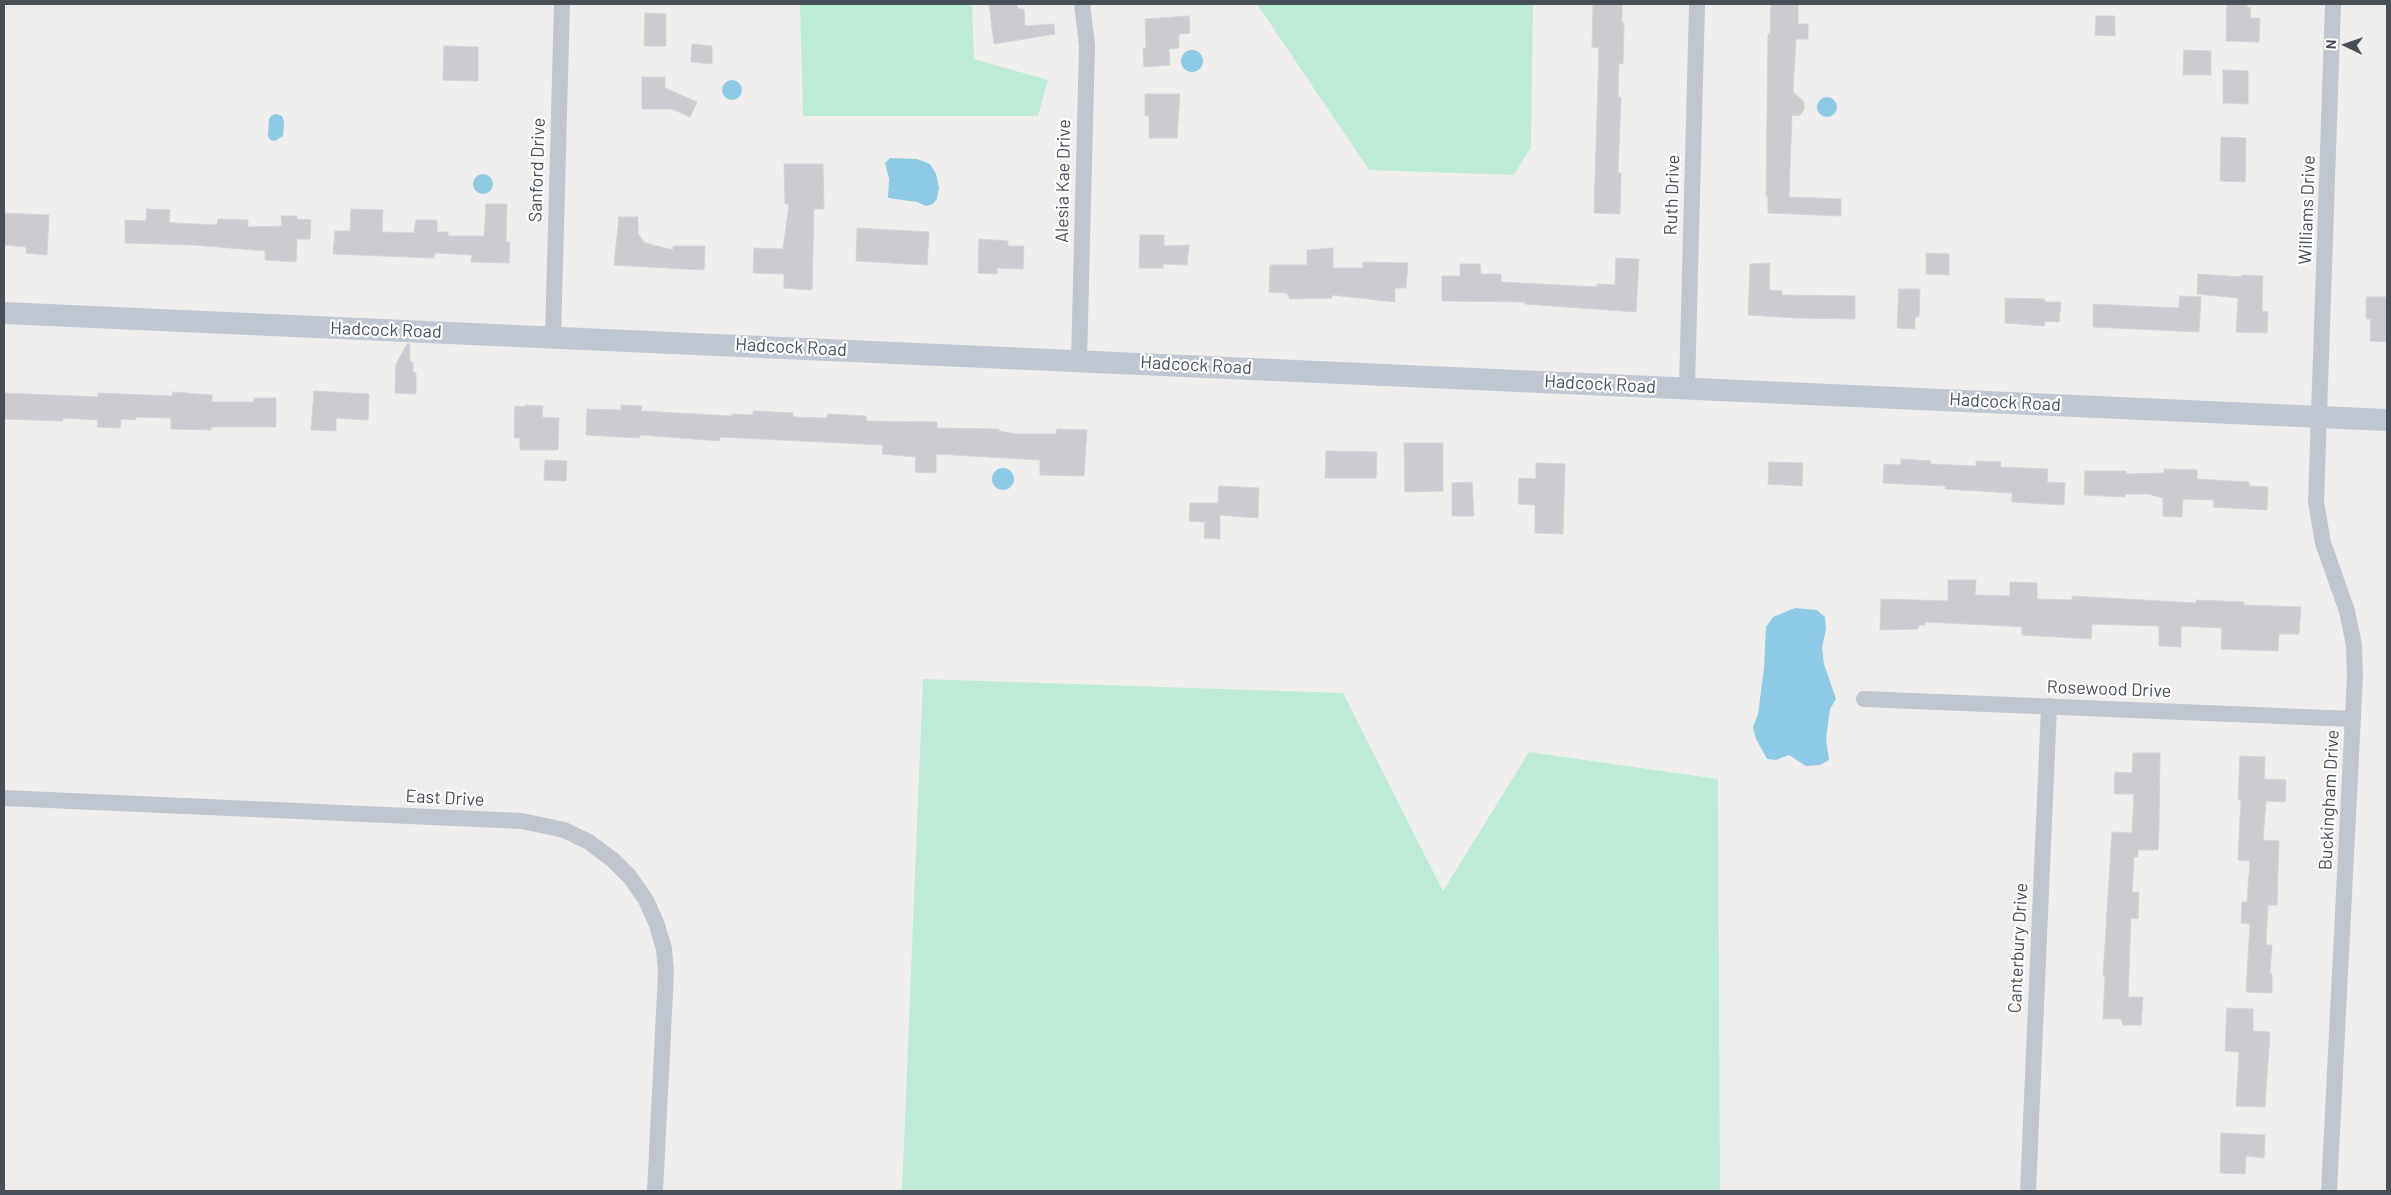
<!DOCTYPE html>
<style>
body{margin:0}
#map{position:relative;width:2391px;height:1195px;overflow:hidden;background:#f0eeed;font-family:Barlow,sans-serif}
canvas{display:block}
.frame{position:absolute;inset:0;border:5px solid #474f59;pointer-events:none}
.north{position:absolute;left:2321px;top:20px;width:50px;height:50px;-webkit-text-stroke:4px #fff;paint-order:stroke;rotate:273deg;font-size:14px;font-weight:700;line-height:20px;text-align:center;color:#474f59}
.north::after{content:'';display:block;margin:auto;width:18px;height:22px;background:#474f59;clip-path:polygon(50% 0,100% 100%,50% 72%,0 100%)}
</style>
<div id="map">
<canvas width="2391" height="1195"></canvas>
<div class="frame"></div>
<div class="north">N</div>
</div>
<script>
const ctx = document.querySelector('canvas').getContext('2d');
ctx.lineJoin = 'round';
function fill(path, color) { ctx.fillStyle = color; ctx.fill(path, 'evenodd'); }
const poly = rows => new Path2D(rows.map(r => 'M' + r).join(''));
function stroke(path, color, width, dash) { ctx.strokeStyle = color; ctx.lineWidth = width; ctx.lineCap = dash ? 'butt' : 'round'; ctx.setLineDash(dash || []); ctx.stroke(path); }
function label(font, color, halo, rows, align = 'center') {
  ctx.font = font + ' Barlow,sans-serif'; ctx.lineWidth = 4.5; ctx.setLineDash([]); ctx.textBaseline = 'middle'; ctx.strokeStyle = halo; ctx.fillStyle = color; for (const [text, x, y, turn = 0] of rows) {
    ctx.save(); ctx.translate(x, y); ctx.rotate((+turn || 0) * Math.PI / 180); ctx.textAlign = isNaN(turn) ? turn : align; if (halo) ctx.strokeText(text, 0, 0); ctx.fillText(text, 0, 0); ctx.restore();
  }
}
fill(poly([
 [800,4,972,4,974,59,1048,80,1038,116,803,116],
 [1257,4,1533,4,1531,147,1514,175,1369,170],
 [923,679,1343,693,1443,891,1529,752,1718,779,1720,1191,902,1191]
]), '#beebd5');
fill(poly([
 '1181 61a11 11 0 1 1 22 0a11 11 0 1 1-22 0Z',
 '722 90a10 10 0 1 1 20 0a10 10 0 1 1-20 0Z',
 '1817 107a10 10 0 1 1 20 0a10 10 0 1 1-20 0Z',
 [276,114,282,116,284,121,283,136,275,141,270,140,268,136,269,119,272,115],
 [890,158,917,159,930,164,936,174,939,187,937,199,933,204,926,206,917,202,888,198,889,179,885,163],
 '473 184a10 10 0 1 1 20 0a10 10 0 1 1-20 0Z',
 '992 479a11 11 0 1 1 22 0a11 11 0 1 1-22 0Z',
 [1795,608,1817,610,1825,617,1826,629,1822,648,1824,664,1836,699,1830,709,1826,739,1829,760,1820,765,1806,766,1789,755,1776,760,1767,759,1756,739,1753,727,1758,714,1764,668,1766,627,1773,617]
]), '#8ecae5');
const building = poly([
 [989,4,1017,4,1018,9,1024,9,1025,26,1054,24,1055,34,994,44,989,4],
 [1593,4,1622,4,1622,23,1624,23,1623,64,1619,63,1618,97,1621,97,1618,173,1621,173,1620,214,1594,213,1599,48,1592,47,1593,4],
 [1771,4,1798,4,1798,24,1808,24,1808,39,1796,39,1793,92,1804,102,1804,110,1799,116,1792,115,1789,197,1841,199,1841,216,1768,213,1768,197,1766,195,1768,34,1770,34,1771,4],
 [2227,4,2247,4,2247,7,2251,8,2250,18,2260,18,2259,42,2226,41,2227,4],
 [645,13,666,14,666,46,644,46,645,13],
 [1189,16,1190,33,1179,34,1179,48,1169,49,1170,65,1144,67,1143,48,1146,49,1145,19,1189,16],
 [2096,16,2115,16,2115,36,2095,35,2096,16],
 [692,44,712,46,712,64,691,62,692,44],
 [444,46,478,47,478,81,443,80,444,46],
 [2184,50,2211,51,2211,75,2183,75,2184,50],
 [2223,70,2248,71,2248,104,2223,103,2223,70],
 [642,77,665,77,665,88,697,102,690,117,672,109,642,109,642,77],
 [1145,94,1180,94,1177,138,1149,138,1149,116,1145,116,1145,94],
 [2221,137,2246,138,2245,182,2220,181,2221,137],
 [784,164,823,164,824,209,814,209,812,290,784,288,784,274,753,273,754,248,783,249,789,204,785,204,784,164],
 [486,204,507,204,506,242,510,242,509,263,471,262,472,255,435,253,434,258,333,254,335,231,350,231,351,209,383,210,382,232,414,233,416,220,437,220,437,232,448,232,448,236,484,236,486,204],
 [147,209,170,210,169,222,174,223,217,225,218,219,248,220,248,227,282,226,281,216,297,216,297,219,311,220,310,239,297,239,296,262,265,260,265,251,194,245,125,243,125,220,146,221,147,209],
 [4,213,49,215,47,255,26,253,26,247,4,245,4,213],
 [619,217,638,217,638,234,645,243,673,250,673,246,705,246,704,270,614,265,619,217],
 [857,228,929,232,927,265,856,261,857,228],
 [1140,235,1164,235,1164,246,1189,245,1187,265,1163,264,1163,268,1139,268,1140,235],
 [979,239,1008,241,1008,246,1024,246,1023,269,997,268,997,274,978,273,979,239],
 [1333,248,1333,268,1363,268,1363,262,1408,263,1406,288,1395,288,1395,302,1332,295,1332,298,1290,299,1287,293,1269,292,1270,265,1307,265,1307,250,1333,248],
 [1926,253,1949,254,1949,275,1926,274,1926,253],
 [1616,258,1639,259,1636,312,1525,304,1525,302,1442,301,1442,276,1460,276,1460,264,1480,264,1481,274,1501,274,1501,282,1597,287,1597,284,1615,285,1616,258],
 [1770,263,1769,290,1782,291,1782,295,1855,296,1855,319,1796,318,1748,315,1750,264,1770,263],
 [2198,274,2242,277,2242,275,2263,276,2262,311,2268,312,2267,333,2236,332,2238,298,2197,294,2198,274],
 [1899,289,1920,289,1919,317,1915,317,1915,329,1897,328,1899,289],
 [2180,296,2201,297,2199,332,2093,327,2093,304,2179,308,2180,296],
 [2366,297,2387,297,2387,342,2370,341,2371,319,2366,319,2366,297],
 [2005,298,2044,299,2045,302,2061,302,2059,322,2045,321,2044,326,2005,323,2005,298],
 [407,344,410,344,410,362,413,362,413,372,416,373,416,394,395,393,396,364,407,344],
 [314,391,369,394,368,420,336,418,336,431,311,430,314,391],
 [173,392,212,395,212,402,254,402,254,398,276,398,276,427,211,427,211,430,171,429,171,418,136,417,136,420,121,419,120,428,97,427,98,420,63,418,63,421,4,419,4,393,98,397,98,393,172,396,173,392],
 [525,405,543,406,542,417,559,418,558,450,520,450,520,438,514,438,515,406,525,407,525,405],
 [621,405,642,406,641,411,732,416,732,414,753,415,753,411,793,413,793,417,827,418,828,414,866,416,866,421,937,422,937,428,999,429,999,431,1016,434,1056,434,1057,429,1087,430,1084,476,1040,475,1040,460,936,454,936,473,915,472,916,457,882,454,883,445,720,437,720,441,640,435,640,438,586,435,587,409,621,410,621,405],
 [1404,443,1443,443,1443,491,1405,492,1404,443],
 [1326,451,1377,452,1376,478,1325,478,1326,451],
 [1901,459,1931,461,1930,464,1976,466,1976,461,2001,462,2000,467,2048,469,2047,482,2065,483,2064,505,2012,502,2012,493,1945,489,1946,486,1883,483,1884,464,1901,465,1901,459],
 [545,460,567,461,566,481,544,480,545,460],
 [1769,462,1803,463,1802,486,1768,484,1769,462],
 [1536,463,1565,464,1563,534,1535,533,1535,505,1518,504,1519,478,1536,479,1536,463],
 [2164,469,2197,470,2197,479,2249,482,2249,486,2268,487,2267,510,2213,507,2214,500,2183,499,2182,517,2163,516,2163,498,2148,494,2125,494,2125,497,2084,495,2085,471,2126,471,2126,474,2164,473,2164,469],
 [1472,482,1474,516,1452,516,1452,483,1472,482],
 [1219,486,1259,488,1258,518,1220,515,1220,539,1204,538,1205,522,1189,521,1190,503,1218,503,1219,486],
 [1948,580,1976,580,1975,595,2010,596,2010,582,2037,583,2037,599,2072,600,2072,596,2196,603,2196,600,2244,602,2244,605,2301,607,2299,634,2279,634,2278,651,2221,649,2222,628,2181,626,2181,647,2159,646,2159,626,2092,624,2091,639,2022,635,2022,627,2009,626,1925,622,1925,625,1919,625,1918,629,1880,630,1881,599,1948,601,1948,580],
 [2133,753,2160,753,2159,829,2158,850,2138,850,2138,857,2134,857,2132,892,2139,892,2138,919,2131,918,2128,997,2143,997,2141,1025,2123,1025,2121,1019,2103,1019,2105,976,2103,976,2112,832,2132,833,2134,794,2114,794,2115,772,2132,773,2133,753],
 [2240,756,2265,757,2264,779,2286,780,2285,802,2266,801,2263,840,2279,841,2277,905,2268,905,2266,945,2272,945,2270,972,2272,974,2272,993,2246,992,2250,924,2241,923,2242,902,2247,902,2250,861,2238,860,2241,800,2238,799,2240,756],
 [2227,1008,2253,1009,2253,1031,2270,1032,2265,1107,2236,1106,2239,1052,2225,1051,2227,1008],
 [2221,1133,2265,1135,2264,1158,2246,1156,2245,1174,2220,1173,2221,1133]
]);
fill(building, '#caccd2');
stroke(building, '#d2d3d9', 1);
stroke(poly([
 [553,337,562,4],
 [1079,360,1087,45,1082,4],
 [1687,388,1697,4],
 [1864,699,2353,719],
 [4,798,522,821,564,830,589,842,613,860,630,877,646,900,657,925,664,949,666,973,655,1191],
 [2028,1191,2049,706],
 [2329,1191,2355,676,2354,645,2347,611,2323,543,2316,502,2333,4]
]), '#bfc6cf', 16);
stroke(poly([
 [4,313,2387,420]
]), '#bfc7d3', 22);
label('18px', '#474f59', '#fff', [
 ["Sanford Drive",537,170,-88],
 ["Alesia Kae Drive",1063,181,-89],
 ["Ruth Drive",1672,195,-88],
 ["Williams Drive",2307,210,-88],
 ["Hadcock Road",386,330,2],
 ["Hadcock Road",791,347,3],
 ["Hadcock Road",1196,365,3],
 ["Hadcock Road",1600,384,3],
 ["Hadcock Road",2005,402,3],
 ["Rosewood Drive",2109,689,2],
 ["East Drive",445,798,3],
 ["Buckingham Drive",2329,800,-87],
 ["Canterbury Drive",2018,948,-87]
]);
</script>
